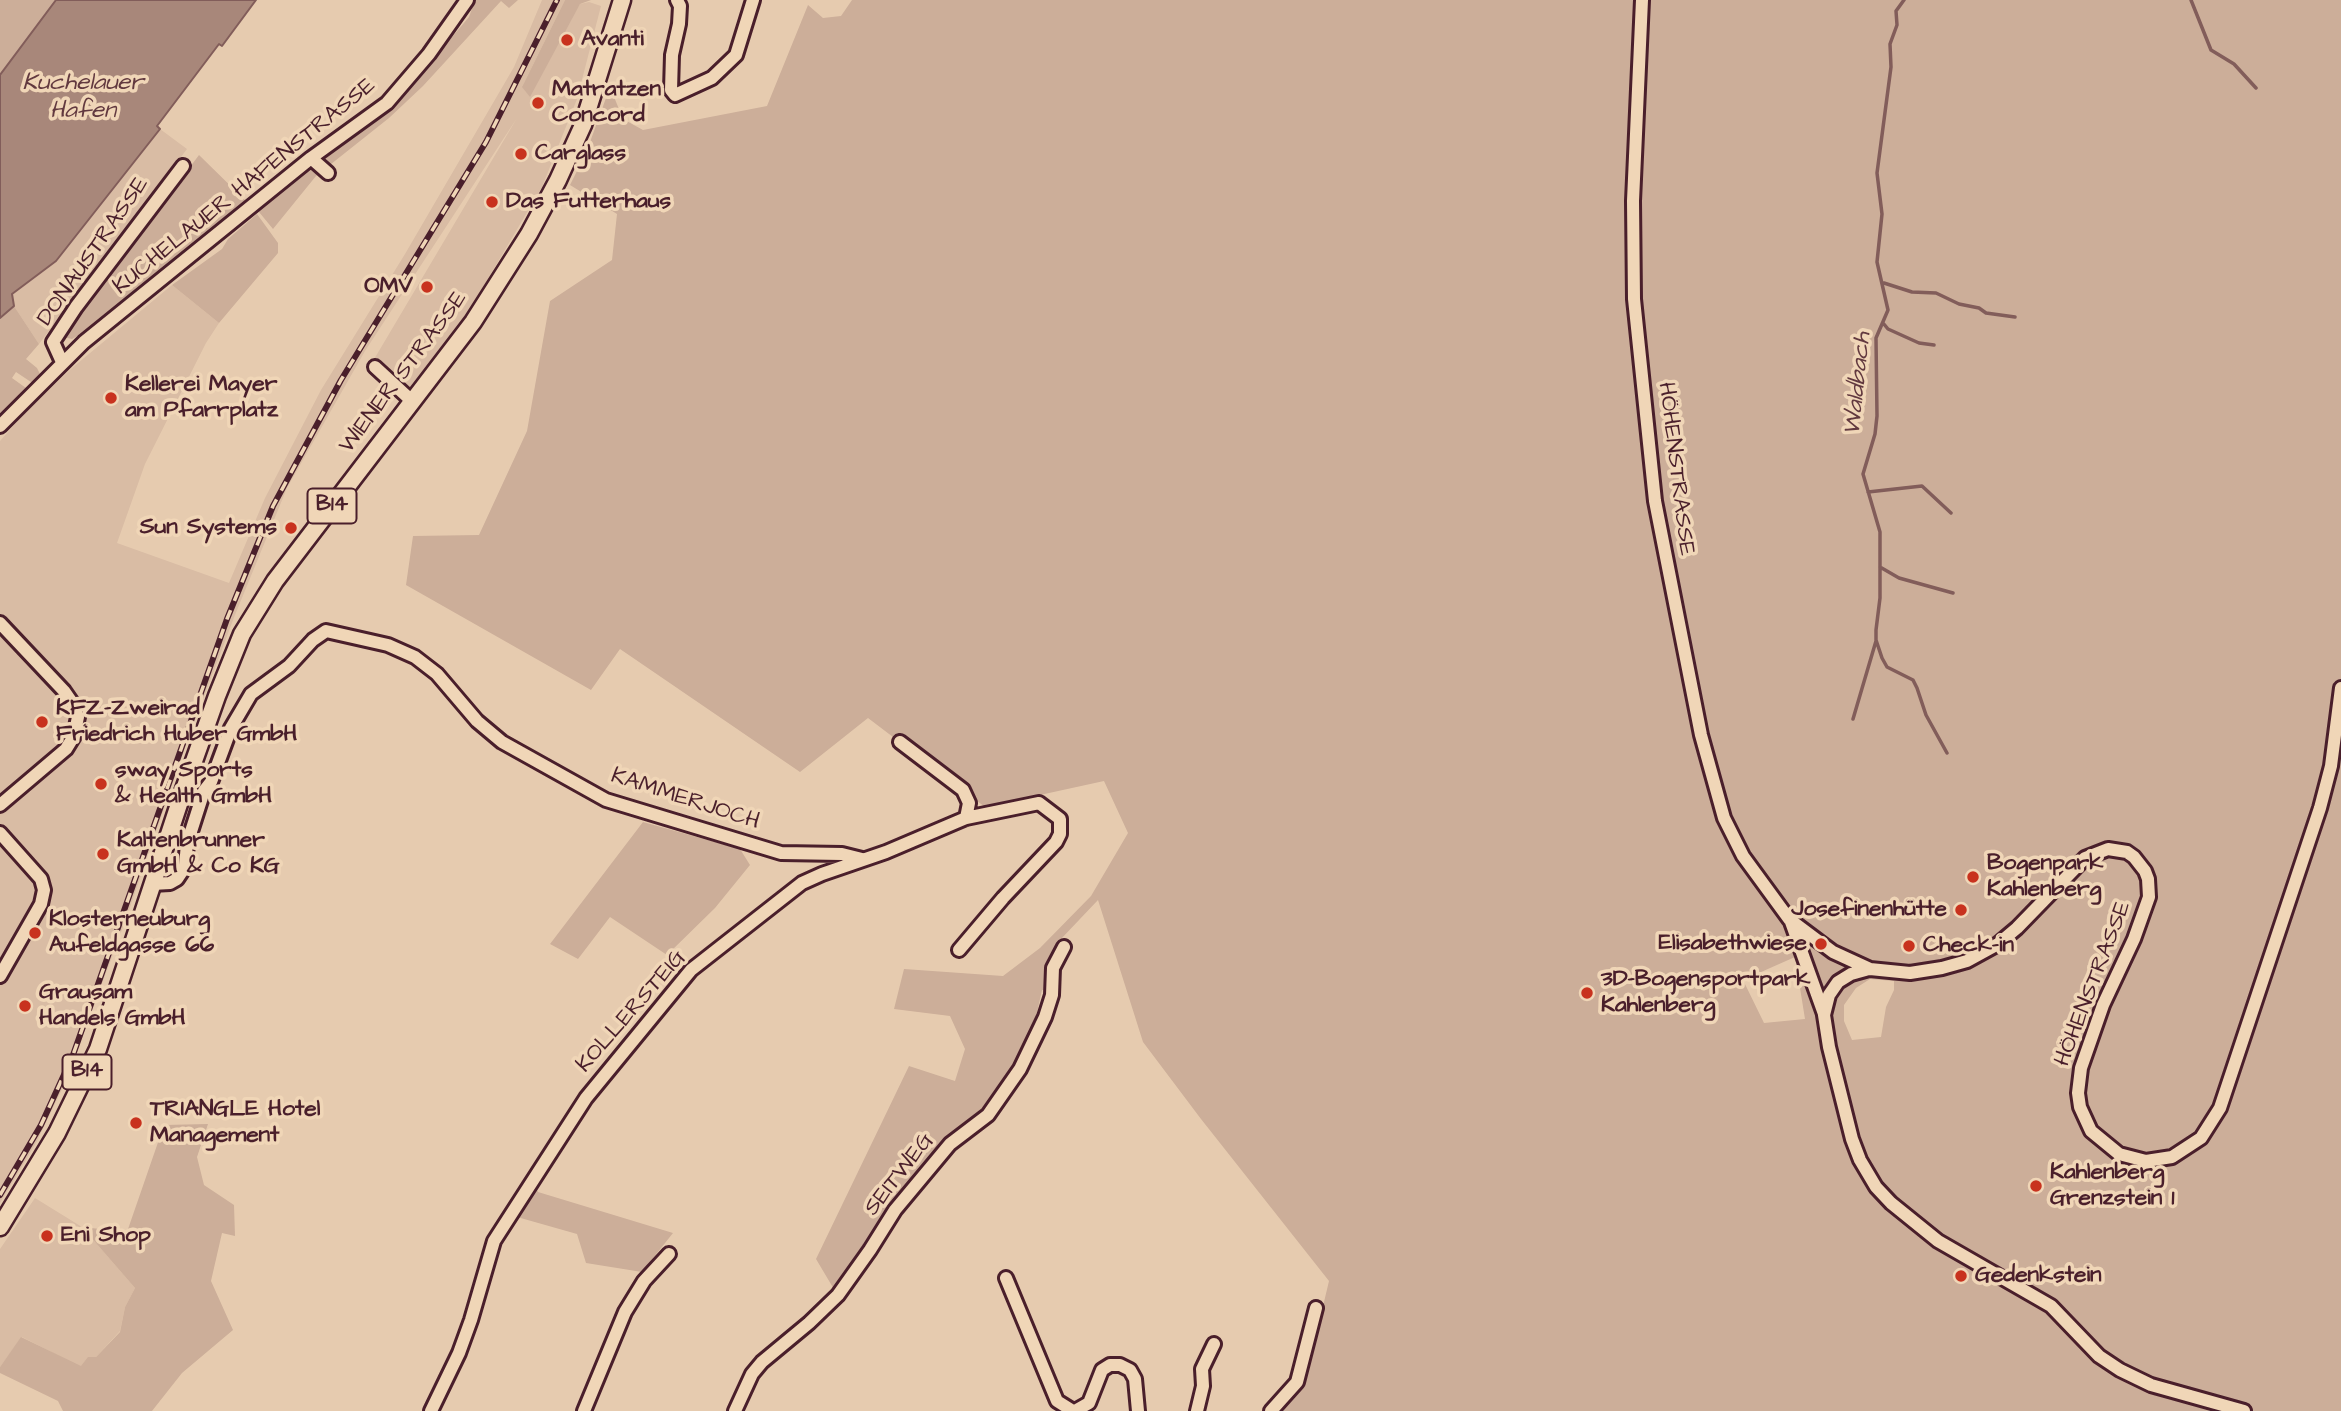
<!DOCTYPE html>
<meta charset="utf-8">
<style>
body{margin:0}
canvas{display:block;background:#e6cbaf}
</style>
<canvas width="2341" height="1411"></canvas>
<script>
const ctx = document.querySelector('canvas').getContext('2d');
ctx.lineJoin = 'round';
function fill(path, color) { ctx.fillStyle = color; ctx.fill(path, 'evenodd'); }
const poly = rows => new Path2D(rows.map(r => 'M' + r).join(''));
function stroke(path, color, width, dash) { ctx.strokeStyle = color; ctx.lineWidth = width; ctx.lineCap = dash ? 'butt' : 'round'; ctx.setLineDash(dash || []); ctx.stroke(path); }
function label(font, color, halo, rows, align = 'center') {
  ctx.font = font + ' "Architects Daughter",sans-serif'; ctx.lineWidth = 7; ctx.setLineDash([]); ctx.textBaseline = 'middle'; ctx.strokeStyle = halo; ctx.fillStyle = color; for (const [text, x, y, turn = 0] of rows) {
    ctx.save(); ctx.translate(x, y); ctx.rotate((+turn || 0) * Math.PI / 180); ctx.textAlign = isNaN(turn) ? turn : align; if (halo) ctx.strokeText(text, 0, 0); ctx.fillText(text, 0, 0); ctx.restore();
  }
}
fill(poly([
 [542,0,565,0,522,87,580,4,589,2,601,6,577,99,542,187,463,321,409,396,373,361,517,118,365,351,287,488,235,615,189,736,126,919,66,1081,36,1143,0,1203,0,441,23,415,72,368,172,285,219,323,206,343,145,464,117,543,229,583,265,498,321,390,405,254,514,67],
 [160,129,187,149,39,344,14,306,12,294,56,261],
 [35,1198,82,1227,135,1288,125,1307,120,1331,96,1357,81,1367,22,1337,0,1367,0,1249]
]), '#d9bca4');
fill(poly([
 [0,0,56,0,0,75],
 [475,0,518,0,509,8,501,1,423,86,389,118,316,176,273,229,259,212,259,208,395,104,469,17],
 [565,0,591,0,580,4,530,97,522,87],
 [852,0,2341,0,2341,1411,1283,1411,1309,1365,1329,1281,1201,1119,1143,1042,1098,900,1061,939,1048,990,1042,990,1036,1017,992,1113,956,1140,838,1296,816,1259,909,1066,955,1081,965,1049,950,1016,894,1009,904,969,1003,976,1040,948,1091,896,1128,833,1104,781,985,807,868,718,800,772,620,649,591,690,406,585,413,536,479,535,527,431,550,301,612,260,617,214,570,185,586,153,610,87,623,119,643,130,767,106,808,5,823,18,841,16],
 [1795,957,1805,1019,1764,1023,1743,980],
 [1870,979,1894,981,1894,990,1886,1007,1881,1037,1852,1040,1844,1021,1844,1005,1856,988],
 [199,155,247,202,81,334,72,339,63,337],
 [257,214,278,243,278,253,219,323,172,285,222,249,228,239],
 [14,306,39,344,26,359,37,368,40,374,36,381,31,382,16,372,12,378,26,388,0,415,0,318],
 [643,822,740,849,750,865,715,908,667,955,610,917,578,959,550,944],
 [208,1124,197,1157,204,1185,234,1205,235,1236,222,1233,211,1281,233,1330,182,1373,152,1411,63,1411,58,1401,0,1373,0,1367,21,1337,81,1366,88,1357,96,1357,120,1332,125,1307,135,1288,82,1227,127,1232,164,1125],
 [529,1173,538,1192,673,1233,642,1272,586,1263,577,1234,503,1213]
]), '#ccae99');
const water = poly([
 [56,0,256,0,222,46,219,44,157,126,160,129,56,261,12,294,14,306,0,318,0,75,56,0]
]);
fill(water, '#a8877a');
stroke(water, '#825d5a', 2);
stroke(poly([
 [1904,0,1896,11,1897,25,1890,44,1891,67,1877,173,1882,214,1877,262,1888,310,1876,338,1877,416,1875,434,1863,474,1880,532,1880,598,1876,630,1876,640,1882,658,1887,667,1913,680,1917,688,1926,715,1947,753],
 [2191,0,2211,50,2234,64,2256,88],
 [1884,283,1912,292,1936,293,1959,304,1979,308,1986,313,2015,317],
 [1883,323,1888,329,1919,343,1934,345],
 [1868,492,1922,486,1951,513],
 [1880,567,1899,578,1953,593],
 [1853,719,1876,641]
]), '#825d5a', 3.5);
const minor = poly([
 [677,0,680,6,679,24,672,55,671,90,675,95,712,78,736,55,753,0],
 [1642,0,1633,201,1634,299,1655,501,1701,735,1724,818,1743,856,1789,919,1833,952,1870,969,1910,973,1942,968,1967,961,1998,944,2017,928,2085,858,2108,849,2127,852,2134,857,2145,871,2148,879,2149,897,2134,939,2103,1005,2081,1068,2078,1093,2080,1107,2091,1131,2119,1154,2146,1161,2172,1157,2201,1138,2220,1108,2320,808,2331,766,2341,688],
 [311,158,328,173],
 [62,362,53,342,76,307,183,166],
 [375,367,413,402],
 [0,426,84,342,311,158,387,103,429,54,467,0],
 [0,623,64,691,73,704,78,717,74,736,66,749,0,805],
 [900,742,963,790,969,803,966,818],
 [0,833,41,879,44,890,41,904,0,976],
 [152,884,170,883,177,879,181,873,185,866,187,844,204,791,211,782,231,728,251,694,289,666,313,640,326,631,388,645,415,657,437,674,477,721,502,742,606,800,781,853,842,854,862,859],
 [1791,922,1824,1014],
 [1869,969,1851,974,1838,982,1829,995,1824,1015,1829,1047,1852,1139,1860,1160,1876,1187,1891,1203,1938,1241,2051,1306,2099,1356,2120,1370,2151,1385,2244,1411],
 [1006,1278,1057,1401,1073,1411],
 [431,1411,459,1353,471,1320,494,1241,586,1098,691,970,802,883,822,874,886,852,966,818,1039,803,1060,819,1060,834,1056,842,1003,898,959,950],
 [584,1411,625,1312,644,1281,669,1254],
 [735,1411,752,1374,762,1362,809,1323,838,1295,870,1250,895,1210,950,1144,988,1115,1020,1069,1045,1017,1052,995,1053,968,1064,947],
 [1075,1411,1089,1403,1102,1370,1110,1365,1120,1365,1130,1370,1135,1379,1138,1411],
 [1197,1411,1203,1386,1202,1369,1214,1344],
 [1271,1411,1297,1382,1316,1308]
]);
const major = poly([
 [0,1227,57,1133,98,1049,182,795,217,696,242,634,275,581,473,322,529,234,558,180,583,125,622,0]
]);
stroke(minor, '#4a1f2b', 18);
stroke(major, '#4a1f2b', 21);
stroke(minor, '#f0d6b7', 12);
stroke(major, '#f0d6b7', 16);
const rail = poly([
 [0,1195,41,1125,73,1055,227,619,273,506,341,380,486,142,557,0]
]);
stroke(rail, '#4a1f2b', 6);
stroke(rail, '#f0d6b7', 3.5, [10]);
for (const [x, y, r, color] of [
 [567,40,7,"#c8321e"],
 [538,103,7,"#c8321e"],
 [521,154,7,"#c8321e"],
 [492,202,7,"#c8321e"],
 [427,287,7,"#c8321e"],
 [111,398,7,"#c8321e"],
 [291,528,7,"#c8321e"],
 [42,722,7,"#c8321e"],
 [101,784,7,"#c8321e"],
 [103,854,7,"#c8321e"],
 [1973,877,7,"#c8321e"],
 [1961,910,7,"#c8321e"],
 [35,933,7,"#c8321e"],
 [1821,944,7,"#c8321e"],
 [1909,946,7,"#c8321e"],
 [1587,993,7,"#c8321e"],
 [25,1006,7,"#c8321e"],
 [136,1123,7,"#c8321e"],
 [2036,1186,7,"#c8321e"],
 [47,1236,7,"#c8321e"],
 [1961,1276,7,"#c8321e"]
]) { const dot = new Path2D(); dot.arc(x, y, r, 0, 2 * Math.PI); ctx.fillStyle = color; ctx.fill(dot); stroke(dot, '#f0d6b7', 2.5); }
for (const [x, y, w] of [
 [332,506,49],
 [87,1072,49]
]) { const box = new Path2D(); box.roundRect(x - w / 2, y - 17.5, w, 35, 5); ctx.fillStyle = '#f0d6b7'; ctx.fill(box); stroke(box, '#4a1f2b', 2); }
label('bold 21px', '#4a1f2b', null, [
 ["B14",332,506],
 ["B14",87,1072]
]);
label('bold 23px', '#4a1f2b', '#f0d6b7', [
 ["Avanti",581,40],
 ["Matratzen",552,90],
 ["Concord",552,116],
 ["Carglass",535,154],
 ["Das Futterhaus",506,202],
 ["OMV",413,287,"right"],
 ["Kellerei Mayer",125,385],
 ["am Pfarrplatz",125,411],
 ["Sun Systems",277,528,"right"],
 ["KFZ-Zweirad",56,709],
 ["Friedrich Huber GmbH",56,735],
 ["sway Sports",115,771],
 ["& Health GmbH",115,797],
 ["Kaltenbrunner",117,841],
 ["GmbH & Co KG",117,867],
 ["Bogenpark",1987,864],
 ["Kahlenberg",1987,890],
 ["Josefinenhütte",1947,910,"right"],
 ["Klosterneuburg",49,920],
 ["Aufeldgasse 66",49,946],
 ["Elisabethwiese",1807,944,"right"],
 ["Check-in",1923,946],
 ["3D-Bogensportpark",1601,980],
 ["Kahlenberg",1601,1006],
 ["Grausam",39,993],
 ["Handels GmbH",39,1019],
 ["TRIANGLE Hotel",150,1110],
 ["Management",150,1136],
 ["Kahlenberg",2050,1173],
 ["Grenzstein 1",2050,1199],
 ["Eni Shop",61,1236],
 ["Gedenkstein",1975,1276]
], 'left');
label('23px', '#4a1f2b', '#f0d6b7', [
 ["KUCHELAUER HAFENSTRASSE",245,187,-39],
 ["DONAUSTRASSE",94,252,-55],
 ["WIENER STRASSE",404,373,-53],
 ["HÖHENSTRASSE",1675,469,83],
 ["KAMMERJOCH",685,800,18],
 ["HÖHENSTRASSE",2094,984,-69],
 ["KOLLERSTEIG",632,1012,-49],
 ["SEITWEG",900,1175,-52]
]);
label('italic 24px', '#62393f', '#f0d6b7', [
 ["Kuchelauer",83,84],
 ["Hafen",83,112],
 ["Waldbach",1859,384,-84]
]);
</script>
